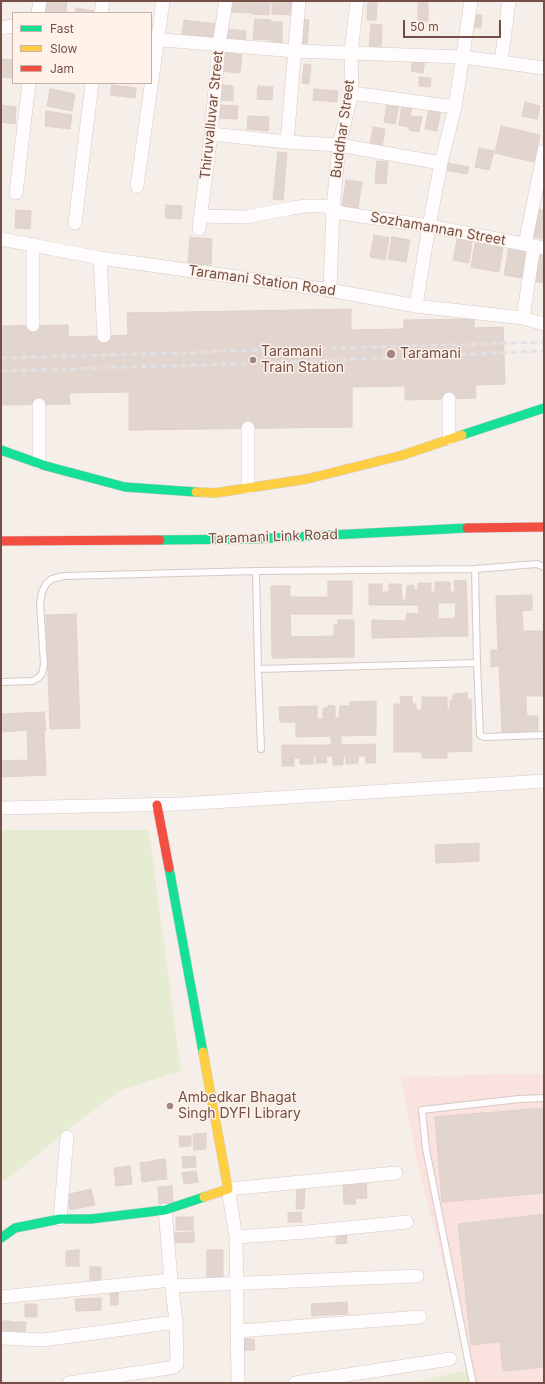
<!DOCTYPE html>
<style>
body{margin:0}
#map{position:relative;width:545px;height:1384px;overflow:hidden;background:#f6eee8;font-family:Inter,sans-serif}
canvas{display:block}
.frame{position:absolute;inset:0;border:2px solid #744f48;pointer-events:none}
.legend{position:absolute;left:12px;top:12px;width:140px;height:72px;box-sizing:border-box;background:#fff2e8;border:1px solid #c7b1a8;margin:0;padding:5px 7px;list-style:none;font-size:12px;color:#744f48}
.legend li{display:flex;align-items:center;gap:8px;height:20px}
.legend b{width:20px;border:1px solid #c7b1a8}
.scale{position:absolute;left:403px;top:20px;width:98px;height:18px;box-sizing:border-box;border:2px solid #744f48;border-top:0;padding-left:5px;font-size:12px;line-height:14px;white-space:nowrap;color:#744f48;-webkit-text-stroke:3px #fff2e8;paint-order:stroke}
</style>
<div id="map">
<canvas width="545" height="1384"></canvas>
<div class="frame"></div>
<ul class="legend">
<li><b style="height:5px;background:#16e098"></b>Fast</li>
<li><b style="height:5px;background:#ffcf43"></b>Slow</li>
<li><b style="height:5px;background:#f24e42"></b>Jam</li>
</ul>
<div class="scale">50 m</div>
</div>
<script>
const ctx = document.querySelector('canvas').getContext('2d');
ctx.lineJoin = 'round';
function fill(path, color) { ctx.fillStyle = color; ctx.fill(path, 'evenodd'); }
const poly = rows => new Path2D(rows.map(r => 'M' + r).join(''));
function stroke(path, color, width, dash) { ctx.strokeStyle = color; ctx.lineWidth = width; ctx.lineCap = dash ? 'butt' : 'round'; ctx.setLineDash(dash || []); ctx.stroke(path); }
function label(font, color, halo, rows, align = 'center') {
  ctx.font = font + ' Inter,sans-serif'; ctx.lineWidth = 3; ctx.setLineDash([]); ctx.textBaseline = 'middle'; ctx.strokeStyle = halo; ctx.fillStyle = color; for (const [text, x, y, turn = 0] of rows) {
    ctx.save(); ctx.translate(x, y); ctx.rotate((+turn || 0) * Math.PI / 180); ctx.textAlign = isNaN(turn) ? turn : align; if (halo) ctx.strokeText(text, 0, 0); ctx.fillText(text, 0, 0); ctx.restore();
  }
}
fill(poly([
 [544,1073,544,1383,473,1383,417,1162,401,1077]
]), '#fae2de');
fill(poly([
 [1,830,149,830,181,1071,121,1090,75,1124,10,1177,1,1181],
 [470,1370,473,1383,407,1383]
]), '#e6ecd2');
const building = poly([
 [45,1,67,1,66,13,44,13,45,1],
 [229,1,252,1,252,13,228,12,229,1],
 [253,1,270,1,269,15,252,14,253,1],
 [272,1,294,1,293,15,272,14,272,1],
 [368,1,377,1,376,20,367,20,368,1],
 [418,1,428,1,428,21,418,21,418,1],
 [76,8,94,11,94,13,75,13,76,8],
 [472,14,482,15,481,28,471,27,472,14],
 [255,19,271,20,270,40,253,39,255,19],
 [299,19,309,20,307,44,297,43,299,19],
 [184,20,216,24,214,40,182,37,184,20],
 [272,22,282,22,282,45,271,44,272,22],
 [371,24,382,25,381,50,369,49,371,24],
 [226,29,246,31,245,43,225,41,226,29],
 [222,52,242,55,240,73,220,71,222,52],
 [413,58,425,59,423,73,411,71,413,58],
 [2,59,13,60,13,78,1,77,2,59],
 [304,64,311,65,309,84,302,83,304,64],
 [419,77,431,78,430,87,419,86,419,77],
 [112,85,136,88,135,98,110,95,112,85],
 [222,85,233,86,233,101,221,100,222,85],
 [258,86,273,87,272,100,257,99,258,86],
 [50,89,75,94,72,111,47,106,50,89],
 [314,89,338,91,337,102,313,100,314,89],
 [525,102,540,106,537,119,522,116,525,102],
 [387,103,399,105,395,124,384,122,387,103],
 [1,105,16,107,15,124,1,122,1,105],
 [218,105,238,106,237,119,217,118,218,105],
 [402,105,412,106,408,127,399,125,402,105],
 [429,108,441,110,437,131,425,129,429,108],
 [46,111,72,115,70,129,45,126,46,111],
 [248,116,269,117,268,131,247,129,248,116],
 [411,116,422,117,419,132,409,130,411,116],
 [501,126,540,135,534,162,495,153,501,126],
 [373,127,385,129,382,147,370,145,373,127],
 [479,148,494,151,489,170,475,167,479,148],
 [278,152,287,153,283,200,273,199,278,152],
 [377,161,388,162,386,184,375,183,377,161],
 [447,163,469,167,467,174,446,170,447,163],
 [346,180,362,182,358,209,342,207,346,180],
 [166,205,182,206,181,219,165,218,166,205],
 [539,209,544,210,544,239,534,237,539,209],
 [16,210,31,211,30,229,15,228,16,210],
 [374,235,389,238,385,260,370,257,374,235],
 [190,237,212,239,211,265,188,264,190,237],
 [392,237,410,240,406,262,388,259,392,237],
 [457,239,472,242,469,263,453,260,457,239],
 [475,243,503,248,499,272,471,267,475,243],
 [509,247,526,250,522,278,504,275,509,247],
 [536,251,544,253,544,283,531,281,536,251],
 [351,309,351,330,404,329,404,320,474,319,474,328,503,327,505,384,475,385,476,398,405,400,405,386,352,387,352,427,129,430,129,392,69,393,70,404,1,405,1,326,68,325,68,337,128,335,127,313,351,309],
 [466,580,468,636,372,638,372,620,406,621,407,613,419,614,418,605,369,605,369,584,382,584,382,592,389,592,389,584,401,584,402,600,406,600,407,586,414,585,414,590,418,590,418,583,431,583,431,592,435,592,435,582,450,582,450,592,455,592,454,581,466,580],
 [438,603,456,603,455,618,438,619,438,603],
 [328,581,352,581,352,614,290,614,291,637,334,636,334,625,338,625,338,620,354,620,354,657,272,658,271,586,290,586,290,597,328,597,328,581],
 [532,595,532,610,522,611,523,631,543,631,544,696,526,696,526,705,527,716,538,716,538,732,502,733,499,666,491,667,491,650,498,650,496,596,532,595],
 [76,614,80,728,50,729,46,615,76,614],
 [467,693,467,699,471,699,472,751,447,752,447,758,422,758,422,752,394,752,394,704,401,704,400,697,412,696,412,704,416,704,416,710,422,710,422,697,447,697,447,709,450,709,450,700,453,700,453,694,467,693],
 [376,701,376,735,341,736,341,745,375,744,376,763,366,763,365,756,358,756,358,763,346,764,346,756,343,756,343,765,333,765,333,756,326,756,327,763,316,763,316,756,313,756,313,764,300,764,300,758,294,758,294,766,282,766,282,745,331,745,331,736,296,737,296,722,280,722,279,707,317,706,317,719,323,719,323,708,328,708,328,705,335,706,335,718,339,718,340,706,350,706,350,702,376,701],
 [44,712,46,730,44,730,46,775,1,777,1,761,28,760,27,730,1,732,1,714,44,712],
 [479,843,479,861,436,863,435,845,479,843],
 [544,1108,544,1193,442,1202,435,1117,544,1108],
 [206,1133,206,1149,194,1150,193,1134,206,1133],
 [179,1136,191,1136,191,1146,180,1147,179,1136],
 [195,1156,196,1167,183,1168,182,1157,195,1156],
 [165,1159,167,1179,157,1180,155,1160,165,1159],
 [154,1161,156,1180,142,1182,140,1163,154,1161],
 [130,1166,132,1184,116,1186,114,1168,130,1166],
 [196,1171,198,1182,184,1184,182,1173,196,1171],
 [366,1180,367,1198,355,1199,356,1204,344,1204,343,1181,366,1180],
 [172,1186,173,1203,159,1204,158,1187,172,1186],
 [91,1189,95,1205,70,1210,66,1195,91,1189],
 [297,1189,305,1189,304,1209,296,1209,297,1189],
 [301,1212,302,1222,288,1222,288,1213,301,1212],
 [544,1214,544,1367,503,1371,500,1342,471,1345,458,1224,544,1214],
 [176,1217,193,1217,193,1230,176,1230,176,1217],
 [346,1231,347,1243,336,1244,336,1232,346,1231],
 [194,1232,194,1242,173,1243,173,1233,194,1232],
 [79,1250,79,1266,66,1266,66,1251,79,1250],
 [207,1250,223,1250,223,1278,207,1279,207,1250],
 [90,1267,101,1267,101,1282,90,1282,90,1267],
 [110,1292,118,1292,118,1305,111,1305,110,1292],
 [101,1298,101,1310,76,1311,75,1299,101,1298],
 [347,1302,348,1314,312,1316,311,1304,347,1302],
 [25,1304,37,1304,37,1317,25,1317,25,1304],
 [1,1321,10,1321,9,1334,1,1334,1,1321],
 [11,1322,26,1322,25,1336,10,1335,11,1322],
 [244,1339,254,1339,255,1350,244,1350,244,1339]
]);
fill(building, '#e2d5d0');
stroke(building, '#dfd0ca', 1);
const lane = poly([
 [544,567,537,564,475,569,256,571,258,669,477,663,480,735,484,737,544,735],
 [475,569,477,663],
 [258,669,261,749],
 [1,682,33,681,38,678,42,674,44,664,40,604,42,592,46,584,52,579,64,576,256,571],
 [473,1383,470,1370,426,1149,422,1110,519,1099,544,1098]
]);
const street = poly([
 [38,13,40,1],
 [101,13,103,1],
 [1,28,13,26],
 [151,39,295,51,463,57,544,68],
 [501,62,509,1],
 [352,93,455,107],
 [211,134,287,142,339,145,441,163],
 [287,142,299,1],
 [137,186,163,1],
 [16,193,29,83],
 [201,216,246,217,292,208,307,206,326,206,341,213,429,226,544,248],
 [75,223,92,83],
 [199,229,211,134,219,44,226,1],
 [1,239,100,258,330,290,416,306,523,318,544,324],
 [525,244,544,151],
 [100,258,104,336],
 [330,290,333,209,339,145,352,93,351,52,357,1],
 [416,306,429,226,441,163,455,107,471,1],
 [523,318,534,246],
 [33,325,33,244],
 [449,399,449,439],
 [248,428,248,488],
 [39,463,39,405],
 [1,808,180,804,544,781],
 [60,1219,67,1137],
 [236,1237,306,1232,407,1222],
 [172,1286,417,1276],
 [1,1297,171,1280],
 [239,1331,420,1317],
 [1,1338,43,1340,176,1322],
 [69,1383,169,1368,174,1367,177,1364,176,1322,171,1280,165,1210],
 [238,1383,236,1237,228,1189,396,1173],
 [295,1383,450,1359]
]);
const fast = poly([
 [462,435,544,408],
 [1,450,46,466,125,487,196,492],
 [160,540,254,539,467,528],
 [169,868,203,1052],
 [1,1238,15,1228,60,1219,91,1219,165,1210,204,1197]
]);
const slow = poly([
 [196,492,215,493,307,479,403,455,462,435],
 [203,1052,228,1189,204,1197]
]);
const jam = poly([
 [467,528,544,527],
 [1,541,160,540],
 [157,805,169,868]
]);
stroke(lane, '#d4cac6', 8);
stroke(street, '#d4cac6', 14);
stroke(fast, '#d5c9c5', 10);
stroke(slow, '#d5c9c5', 10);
stroke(jam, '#d5c9c5', 10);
stroke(lane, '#fefcfc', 6);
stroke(street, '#fefcfc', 13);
stroke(fast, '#16e098', 9);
stroke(slow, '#ffcf43', 9);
stroke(jam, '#f24e42', 9);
stroke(poly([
 [1,358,544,342],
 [1,371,266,363,544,351]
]), '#e3e0e4', 3, [6, 4]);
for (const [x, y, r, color] of [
 [391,354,5,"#a28780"],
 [253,360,4,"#a28780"],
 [170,1106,4,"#a28780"]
]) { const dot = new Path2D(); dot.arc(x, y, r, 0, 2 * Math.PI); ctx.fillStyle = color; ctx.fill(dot); stroke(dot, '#fff2e8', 1.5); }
label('14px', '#744f48', '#fff2e8', [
 ["Thiruvalluvar Street",212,115,-84],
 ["Buddhar Street",343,129,-82],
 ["Sozhamannan Street",438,229,10],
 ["Taramani Station Road",262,281,8],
 ["Taramani Link Road",273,537,-2]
]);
label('14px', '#744f48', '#fff2e8', [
 ["Taramani",261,352],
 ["Train Station",261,368],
 ["Taramani",400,354],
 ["Ambedkar Bhagat",178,1098],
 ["Singh DYFI Library",178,1114]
], 'left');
</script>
